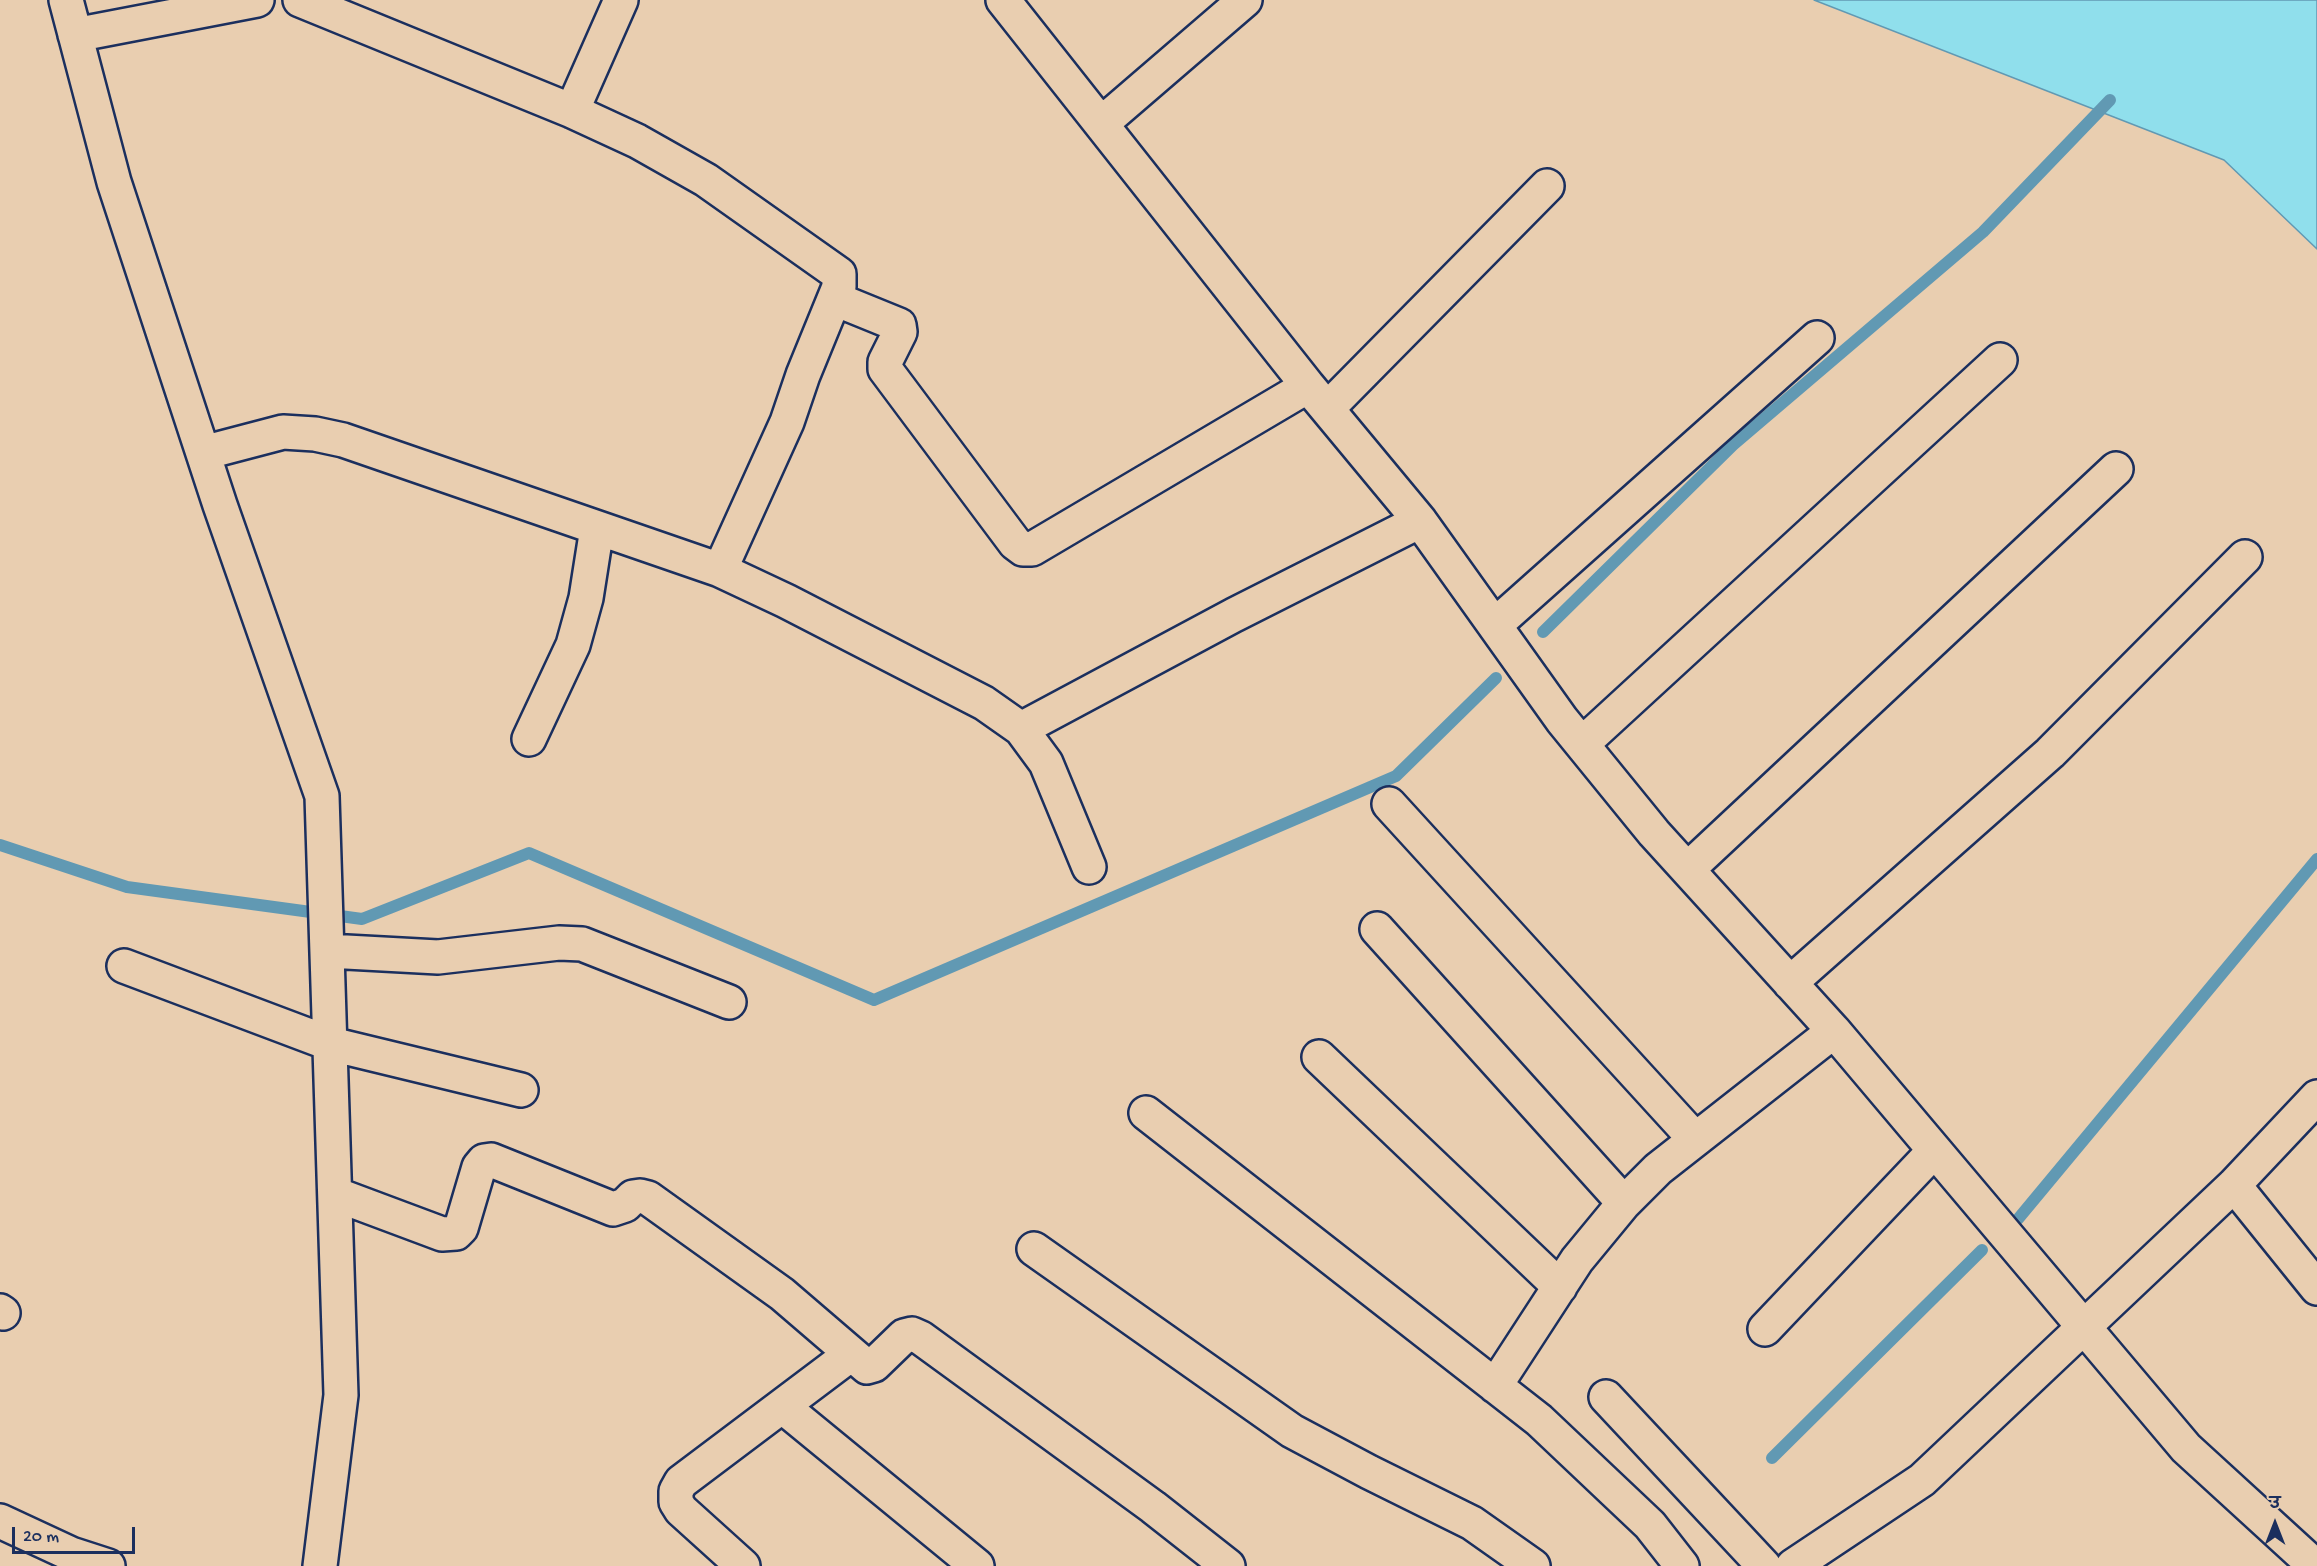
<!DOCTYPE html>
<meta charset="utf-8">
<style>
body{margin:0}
#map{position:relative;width:2317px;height:1566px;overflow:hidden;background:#e9ceb0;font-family:"Gochi Hand","Playpen Sans Deva",sans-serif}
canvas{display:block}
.north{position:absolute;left:2245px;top:1494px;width:60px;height:60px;-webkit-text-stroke:4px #e9ceb0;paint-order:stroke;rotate:0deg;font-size:16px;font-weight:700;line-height:24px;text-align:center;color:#1b2f5e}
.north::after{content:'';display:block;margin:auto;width:21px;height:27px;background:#1b2f5e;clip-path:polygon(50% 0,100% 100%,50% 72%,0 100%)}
.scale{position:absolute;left:12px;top:1527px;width:123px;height:27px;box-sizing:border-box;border:3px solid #1b2f5e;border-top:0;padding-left:8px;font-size:18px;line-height:21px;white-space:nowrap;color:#1b2f5e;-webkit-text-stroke:4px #e9ceb0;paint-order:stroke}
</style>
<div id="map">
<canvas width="2317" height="1566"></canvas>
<div class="north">उ</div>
<div class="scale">20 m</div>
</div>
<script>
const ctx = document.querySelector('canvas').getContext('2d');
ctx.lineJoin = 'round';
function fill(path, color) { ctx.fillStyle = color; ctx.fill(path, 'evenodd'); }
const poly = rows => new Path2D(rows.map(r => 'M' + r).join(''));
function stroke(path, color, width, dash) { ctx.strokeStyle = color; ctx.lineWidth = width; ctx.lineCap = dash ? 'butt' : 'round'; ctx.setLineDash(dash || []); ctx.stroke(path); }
const water = poly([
 [1814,0,2317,0,2317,249,2224,160,1814,0]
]);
fill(water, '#90dfec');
stroke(water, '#6199b3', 1.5);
stroke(poly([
 [1543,632,1733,445,1983,232,2110,100],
 [0,845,127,887,362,919,529,853,874,1000,1396,776,1496,678],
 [2018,1219,2317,859],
 [1772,1458,1982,1250]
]), '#6199b3', 12);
const minor = poly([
 [66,0,114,182,220,505,322,796,341,1395,320,1566],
 [300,0,572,111,637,141,706,180,839,274,839,287,803,375,787,422,720,570],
 [1003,0,1308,386,1420,521,1562,720,1654,833,1834,1031,2186,1448,2315,1566],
 [75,35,257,0],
 [572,111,621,0],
 [1101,124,1245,0],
 [835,299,899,325,900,332,885,362,885,369,1015,543,1023,549,1032,549,1308,386],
 [1327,409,1547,186],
 [203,453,283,432,315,434,343,440,720,570,786,601,984,703,1021,729,1046,763,1089,867],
 [1495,625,1817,338],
 [1021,729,1234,615,1420,521],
 [529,739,573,645,586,598,597,528],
 [1582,744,2000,360],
 [1389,804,1695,1139],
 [1688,869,2116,469],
 [1377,929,1624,1203],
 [328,951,438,957,559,943,582,944,729,1002],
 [124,966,331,1044,521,1090],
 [1790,983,2050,753,2245,557],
 [1319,1057,1560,1287],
 [1146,1113,1539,1420,1650,1525,1682,1566],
 [2234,1185,2317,1288],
 [335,1194,442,1234,456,1233,461,1228,479,1167,484,1161,491,1160,613,1209,625,1205,633,1197,640,1196,648,1198,782,1294,867,1367,874,1365,904,1336,912,1334,921,1338,1153,1507,1228,1566],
 [1034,1249,1292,1431,1369,1472,1472,1523,1533,1566],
 [0,1311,3,1313],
 [1765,1329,1934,1151],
 [1495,1386,1577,1260,1624,1203,1658,1169,1834,1031],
 [1606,1397,1764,1566],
 [782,1406,977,1566],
 [0,1521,71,1554,108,1566],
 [743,1566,681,1510,676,1502,676,1491,681,1482,851,1354],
 [1793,1566,1922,1480,2234,1185,2317,1097]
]);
stroke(minor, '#1b2f5e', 38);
stroke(minor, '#e9ceb0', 33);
</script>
